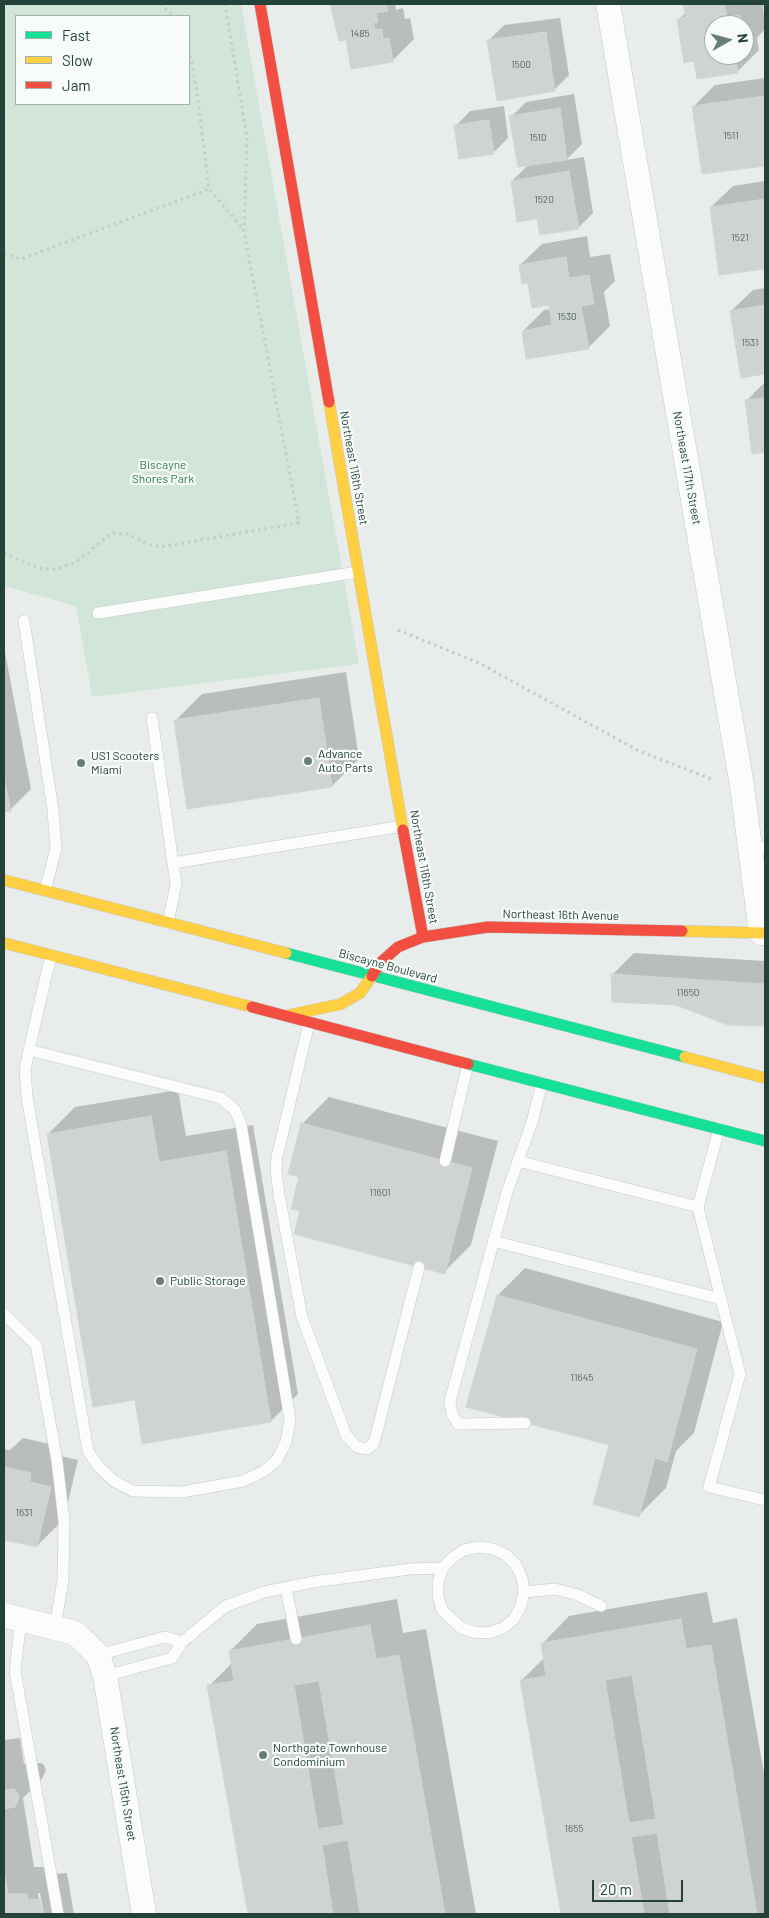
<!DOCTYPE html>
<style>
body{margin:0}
#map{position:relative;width:769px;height:1918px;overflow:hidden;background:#e8edeb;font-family:Barlow,sans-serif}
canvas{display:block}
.frame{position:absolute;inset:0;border:5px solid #24423a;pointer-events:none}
.legend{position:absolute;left:15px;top:15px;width:175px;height:90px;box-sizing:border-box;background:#f7fbf9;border:1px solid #a3b1ad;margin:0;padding:6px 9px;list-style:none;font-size:15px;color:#24423a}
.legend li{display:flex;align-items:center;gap:10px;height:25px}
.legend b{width:25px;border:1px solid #a3b1ad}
.north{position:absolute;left:704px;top:15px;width:50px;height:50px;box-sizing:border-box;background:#f7fbf9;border:1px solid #a3b1ad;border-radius:50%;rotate:83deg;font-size:14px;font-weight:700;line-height:20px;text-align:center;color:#24423a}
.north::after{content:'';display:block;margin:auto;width:18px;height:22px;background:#697e78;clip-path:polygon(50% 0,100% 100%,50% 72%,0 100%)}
.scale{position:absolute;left:592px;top:1880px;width:91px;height:22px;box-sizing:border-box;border:2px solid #24423a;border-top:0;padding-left:6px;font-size:15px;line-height:18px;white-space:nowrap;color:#24423a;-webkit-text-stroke:4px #f7fbf9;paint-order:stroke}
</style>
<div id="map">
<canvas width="769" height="1918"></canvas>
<div class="frame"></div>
<ul class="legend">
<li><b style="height:6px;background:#16e098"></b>Fast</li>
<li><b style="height:6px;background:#ffcf43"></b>Slow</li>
<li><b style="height:6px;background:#f24e42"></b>Jam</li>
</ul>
<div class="north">N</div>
<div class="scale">20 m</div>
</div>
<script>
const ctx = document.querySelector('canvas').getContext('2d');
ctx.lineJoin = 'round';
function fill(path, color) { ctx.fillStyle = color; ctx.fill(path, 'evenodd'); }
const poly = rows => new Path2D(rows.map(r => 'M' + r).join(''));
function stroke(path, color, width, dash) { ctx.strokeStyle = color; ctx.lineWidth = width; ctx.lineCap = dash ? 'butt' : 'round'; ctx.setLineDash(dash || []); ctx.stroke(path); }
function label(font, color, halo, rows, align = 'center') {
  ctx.font = font + ' Barlow,sans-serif'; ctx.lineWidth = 4.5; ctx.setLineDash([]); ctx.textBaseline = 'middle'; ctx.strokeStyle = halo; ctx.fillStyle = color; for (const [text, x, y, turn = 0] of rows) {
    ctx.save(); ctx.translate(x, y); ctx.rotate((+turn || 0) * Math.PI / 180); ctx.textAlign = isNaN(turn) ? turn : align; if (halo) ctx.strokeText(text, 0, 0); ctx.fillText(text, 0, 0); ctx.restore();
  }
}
fill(poly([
 [4,4,241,4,359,664,92,697,76,606,4,586],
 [16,16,189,16,189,104,16,104]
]), '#d1e6d8');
fill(poly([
 [331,4,395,4,396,10,403,8,405,19,410,18,414,39,393,60,347,39,334,19],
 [684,4,763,4,765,29,757,38,759,50,737,72,695,60,679,19,686,12],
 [714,25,744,25,744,55,714,55],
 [560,18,569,75,554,90,489,40,504,25],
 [765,78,765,164,703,173,694,106,715,85],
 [574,94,582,144,566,160,584,157,593,213,578,228,538,217,512,181,529,164,511,117,526,102],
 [504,106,508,138,493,153,456,126,470,111],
 [765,181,765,268,720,274,711,207,733,186],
 [587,236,590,257,610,254,615,281,604,292,610,326,588,348,523,331,544,310,551,309,550,303,529,281,520,265,542,244],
 [765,288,765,373,742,377,731,311,753,290],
 [765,382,765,451,753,452,746,401],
 [4,647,31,789,10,810,8,810,4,814],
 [346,672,359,759,332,786,175,721,202,694],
 [634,953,765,961,765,1025,728,1024,612,975],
 [178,1090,186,1136,253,1125,298,1394,271,1421,143,1442,136,1398,48,1134,75,1107],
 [329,1097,498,1141,471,1245,444,1272,301,1210,302,1124],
 [525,1268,723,1322,694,1433,676,1451,666,1488,639,1515,610,1445,468,1406,498,1295],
 [23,1438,58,1446,56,1455,78,1460,64,1519,37,1546,4,1538,4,1449,10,1450],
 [707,1592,713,1623,737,1618,765,1779,765,1914,562,1914,521,1681,544,1658,542,1644,569,1616],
 [397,1599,403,1633,426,1629,476,1914,250,1914,209,1686,232,1663,230,1651,257,1624],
 [20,1738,24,1764,41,1763,44,1765,46,1770,42,1779,23,1798,34,1867,54,1867,55,1874,67,1873,74,1914,44,1914,40,1893,38,1893,41,1914,4,1914,4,1740]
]), '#0003');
const building = poly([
 [330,4,386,4,388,11,376,13,378,22,373,23,375,30,382,29,383,39,389,38,393,62,351,69,346,40,339,41,330,4],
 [683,4,724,4,727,17,740,15,742,25,714,25,714,55,735,55,738,73,697,79,694,61,684,63,677,19,686,17,683,4],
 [546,32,555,91,497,101,487,40,546,32],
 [765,96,765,166,702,174,692,106,765,96],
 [560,108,567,160,518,167,509,116,560,108],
 [489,120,494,154,459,159,454,125,489,120],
 [569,171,579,229,540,235,537,219,517,222,511,181,569,171],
 [765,199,765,269,719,275,710,207,765,199],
 [566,257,569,278,589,275,594,304,581,306,589,349,526,359,522,331,552,325,549,305,532,308,528,283,522,284,519,265,566,257],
 [765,305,765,374,741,378,730,311,765,305],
 [765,398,765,452,752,454,745,400,765,398],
 [319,698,332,787,187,809,174,720,319,698],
 [4,777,11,812,4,810,4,777],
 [611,974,765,984,765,1026,728,1025,676,1005,612,1002,611,974],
 [151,1116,159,1162,226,1151,271,1422,142,1444,135,1400,93,1407,47,1134,151,1116],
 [301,1123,472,1168,445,1274,294,1234,300,1211,291,1209,299,1177,288,1174,301,1123],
 [497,1295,697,1349,667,1462,655,1458,639,1517,593,1504,609,1445,466,1407,497,1295],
 [4,1467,31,1473,30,1482,51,1487,37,1547,4,1540,4,1467],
 [681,1619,686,1649,711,1645,757,1914,670,1914,657,1833,631,1837,644,1914,561,1914,520,1680,546,1676,541,1643,681,1619],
 [632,1675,656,1819,629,1823,605,1680,632,1675],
 [370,1625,376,1659,399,1655,445,1914,360,1914,348,1840,322,1845,333,1914,248,1914,207,1685,234,1681,229,1651,370,1625],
 [319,1681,344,1825,318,1829,294,1685,319,1681],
 [13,1789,17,1792,19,1798,15,1807,4,1809,4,1790,13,1789],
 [4,1870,8,1894,27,1894,28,1900,40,1899,43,1914,4,1914,4,1870]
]);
fill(building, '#cfd4d2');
stroke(building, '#d1d6d4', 1);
const lane = poly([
 [98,613,358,572],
 [24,621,53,810,56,848,45,891],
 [152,718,176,884,168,923],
 [750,850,765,847],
 [173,863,403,826],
 [309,1023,277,1157,276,1170,279,1195,302,1317,346,1435,357,1447,367,1449,374,1443,419,1267],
 [29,1050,25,1070,27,1097,88,1451,98,1466,114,1481,133,1491,182,1492,243,1481,264,1471,277,1460,286,1442,290,1420,241,1124,235,1110,221,1098,29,1050,51,955],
 [445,1161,468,1064],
 [518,1161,698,1207],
 [493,1241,721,1299,698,1207,719,1129],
 [721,1299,740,1374,709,1487,765,1500],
 [4,1314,36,1345,57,1461,64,1521,63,1579,55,1628],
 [525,1423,458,1424,452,1414,450,1401,507,1192,532,1122,542,1083],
 [286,1588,296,1639],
 [524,1592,555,1589,578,1595,601,1606],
 [21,1619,15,1671,58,1914],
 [98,1655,165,1637,182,1642],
 [105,1676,172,1658,182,1642,226,1606,264,1592,313,1582,410,1569,443,1568,452,1558,464,1550,479,1547,493,1549,506,1555,516,1565,522,1578,524,1592,521,1606,514,1619,503,1628,489,1633,473,1632,460,1627,442,1610,438,1596,438,1582,443,1568]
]);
const street = poly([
 [608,4,742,786,761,933],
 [4,1615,75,1633,98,1655,105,1676,144,1914]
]);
const fast = poly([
 [286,953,685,1057],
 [468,1064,765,1141]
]);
const slow = poly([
 [329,402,403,830],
 [4,880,286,953],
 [682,931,765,933],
 [4,943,252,1007],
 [289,1015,341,1004,360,993,372,976],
 [685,1057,765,1078]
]);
const jam = poly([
 [260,4,329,402],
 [403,830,423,937],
 [372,976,380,963,398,947,423,937,488,927,682,931],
 [252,1007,468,1064]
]);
stroke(lane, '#c5cac8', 12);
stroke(street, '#c5cac8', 25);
stroke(fast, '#c3cbc8', 12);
stroke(slow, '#c3cbc8', 12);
stroke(jam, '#c3cbc8', 12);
stroke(poly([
 [160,4,174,16],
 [189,49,197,92,209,189,244,230],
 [4,253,21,259,209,189],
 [4,553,30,565,43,569,58,569,76,562,112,533,127,534,151,545,160,547,299,523,244,231,247,137,225,4],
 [398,630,479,663,639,751,714,780]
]), '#c3ccca', 3, [2.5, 4]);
stroke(lane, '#fcfcfc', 11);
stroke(street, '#fcfcfc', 24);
stroke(fast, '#16e098', 11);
stroke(slow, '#ffcf43', 11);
stroke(jam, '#f24e42', 11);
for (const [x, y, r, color] of [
 [308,761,5,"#697e78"],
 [81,763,5,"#697e78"],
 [160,1281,5,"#697e78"],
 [263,1755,5,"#697e78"]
]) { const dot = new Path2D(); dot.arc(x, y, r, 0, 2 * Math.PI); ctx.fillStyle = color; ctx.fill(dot); stroke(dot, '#f7fbf9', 2); }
label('10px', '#506761', null, [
 ["1485",360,34],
 ["1500",521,65],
 ["1511",731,136],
 ["1510",538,138],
 ["1520",544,200],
 ["1521",740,238],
 ["1530",567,317],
 ["1531",750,343],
 ["11650",688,993],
 ["11601",380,1193],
 ["11645",582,1378],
 ["1631",24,1513],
 ["1655",574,1829]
]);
label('12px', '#2d7a4b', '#f7fbf9', [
 ["Biscayne",163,465],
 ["Shores Park",163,479]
]);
label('12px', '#24423a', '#f7fbf9', [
 ["Northeast 116th Street",354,468,80],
 ["Northeast 117th Street",687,468,80],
 ["Northeast 116th Street",424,867,80],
 ["Northeast 16th Avenue",561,915,1],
 ["Biscayne Boulevard",388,966,15],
 ["Northeast 115th Street",123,1784,81]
]);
label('12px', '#24423a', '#f7fbf9', [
 ["Advance",318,754],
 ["Auto Parts",318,768],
 ["US1 Scooters",91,756],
 ["Miami",91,770],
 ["Public Storage",170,1281],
 ["Northgate Townhouse",273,1748],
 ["Condominium",273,1762]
], 'left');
</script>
